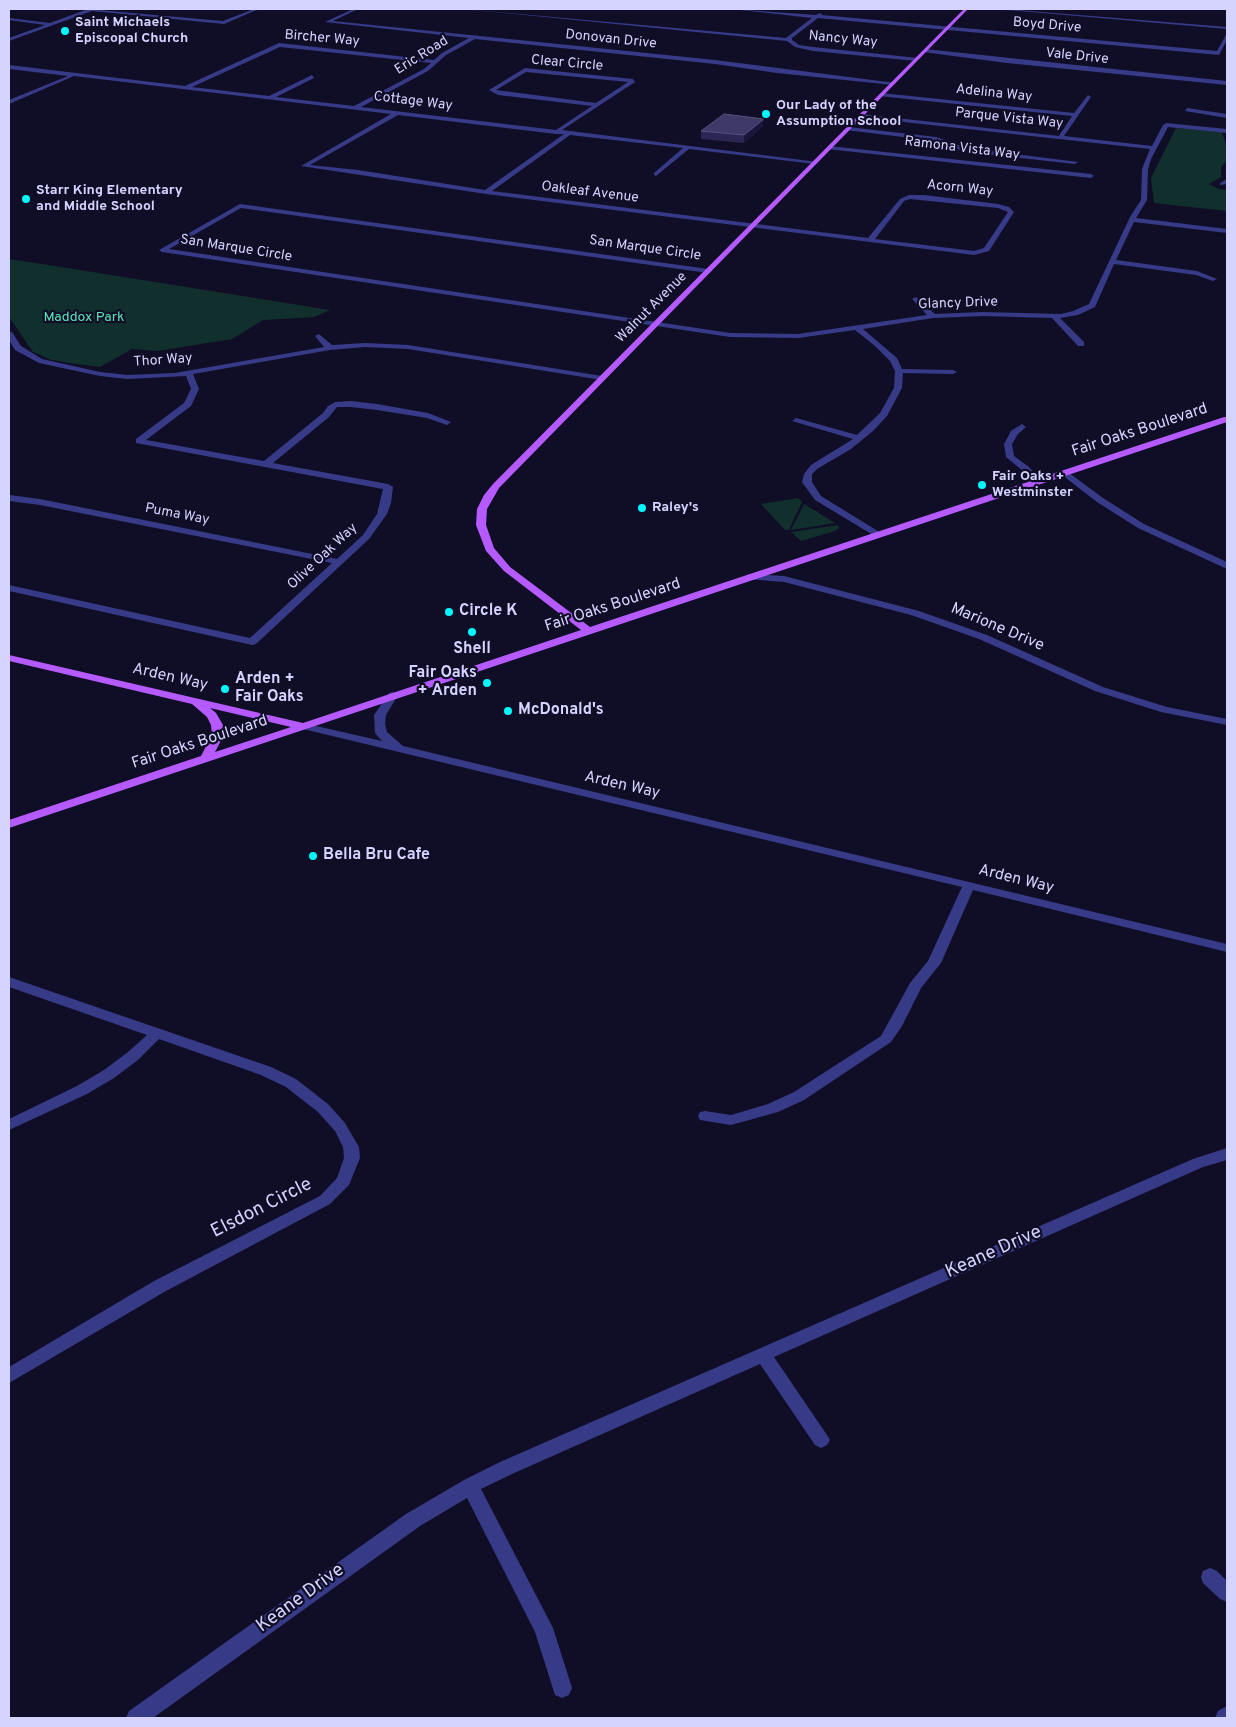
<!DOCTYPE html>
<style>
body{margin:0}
#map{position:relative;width:1236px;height:1727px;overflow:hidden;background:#100e26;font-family:Overpass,sans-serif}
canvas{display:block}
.frame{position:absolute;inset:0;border:10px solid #d5d3ff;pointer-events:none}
</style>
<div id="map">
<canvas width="1236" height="1727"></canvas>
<div class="frame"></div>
</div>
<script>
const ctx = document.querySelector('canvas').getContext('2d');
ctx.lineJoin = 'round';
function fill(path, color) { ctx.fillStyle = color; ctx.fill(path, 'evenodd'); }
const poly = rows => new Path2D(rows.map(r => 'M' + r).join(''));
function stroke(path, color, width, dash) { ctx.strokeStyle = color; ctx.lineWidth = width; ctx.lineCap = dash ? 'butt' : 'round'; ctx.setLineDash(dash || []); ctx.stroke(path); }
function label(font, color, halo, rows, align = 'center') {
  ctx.font = font + ' Overpass,sans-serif'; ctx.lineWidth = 4.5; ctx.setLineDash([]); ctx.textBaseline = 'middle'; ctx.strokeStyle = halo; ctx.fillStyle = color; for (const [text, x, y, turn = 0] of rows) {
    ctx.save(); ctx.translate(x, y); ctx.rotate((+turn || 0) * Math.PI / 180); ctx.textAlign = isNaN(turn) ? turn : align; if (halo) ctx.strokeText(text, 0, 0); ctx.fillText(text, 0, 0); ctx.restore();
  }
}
fill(poly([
 [1176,128,1222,132,1227,148,1227,160,1221,167,1221,177,1209,184,1219,189,1227,190,1227,211,1154,203,1151,178],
 [9,259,61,267,330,310,314,317,263,320,232,339,158,351,132,349,100,367,70,363,52,360,33,352,9,317],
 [798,498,802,502,789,530,785,530,761,504],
 [804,504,835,523,791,530],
 [838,525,839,528,835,531,801,541,791,532]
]), '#11302d');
fill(poly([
 [88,9,223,21,254,9,259,9,224,24,92,11,9,41,9,38,45,25,9,20,9,18,50,23,88,9],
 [353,9,358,9,333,21,715,60,896,83,893,85,777,73,715,64,475,39,446,55,428,71,361,107,556,130,592,106,498,95,489,90,525,68,633,79,635,82,562,130,818,162,815,164,689,149,656,176,654,175,654,173,683,148,570,135,492,191,868,238,900,199,909,195,924,195,998,204,1009,207,1014,212,989,251,974,255,486,194,301,166,391,114,74,76,9,104,9,100,68,76,9,69,9,65,185,86,279,43,434,60,442,53,469,38,325,22,353,9],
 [280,47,431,63,424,69,354,106,276,97,314,78,312,75,269,96,192,87,280,47],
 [526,72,628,82,596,103,496,90,526,72],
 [398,115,556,134,564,134,485,190,358,170,310,165,398,115],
 [910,199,998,208,1008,212,984,248,974,251,875,239,904,201,910,199],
 [464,9,786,38,812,18,732,9,816,15,820,13,822,14,821,15,1217,51,1227,33,1227,40,1219,55,818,18,792,38,792,40,799,45,813,47,918,58,916,61,813,51,795,47,787,41,464,9],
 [1005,9,1227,27,1227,29,1007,10,1005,9],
 [925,49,1227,81,1227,85,1007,63,923,52,925,49],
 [881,93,1074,113,1088,95,1091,97,1064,136,1152,146,1163,125,1166,123,1227,129,1227,133,1168,127,1151,159,1148,169,1147,200,1136,218,1227,229,1227,233,1134,222,1116,260,1197,271,1217,279,1213,281,1196,275,1114,264,1095,307,1078,315,1060,318,1084,342,1084,346,1078,346,1052,318,983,316,933,318,863,329,897,358,902,369,953,370,957,372,953,374,903,373,902,388,887,416,873,431,851,449,817,469,812,474,812,482,821,496,881,533,881,537,878,538,815,500,802,482,804,474,811,465,853,439,792,421,796,418,857,435,880,413,894,388,895,371,890,361,875,346,855,330,798,338,730,337,162,252,159,250,240,204,708,269,712,271,708,273,241,208,169,249,730,333,798,334,927,315,912,299,916,297,935,314,983,312,1061,314,1073,311,1089,304,1130,217,1141,200,1142,169,1150,149,858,117,860,114,1059,136,1072,116,879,96,881,93],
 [1187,108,1227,114,1227,118,1185,111,1187,108],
 [848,127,936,137,967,148,1078,162,1075,164,966,152,935,141,846,130,848,127],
 [829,146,1091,174,1094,176,1091,178,827,149,829,146],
 [1227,179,1227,184,1220,185,1220,183,1227,179],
 [9,332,12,332,21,346,42,359,100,372,128,375,175,373,324,347,315,336,319,334,332,345,365,343,408,345,602,376,606,378,602,380,408,349,365,347,330,350,193,374,199,389,191,406,146,440,264,461,323,413,328,406,335,402,351,401,377,404,428,413,451,422,447,425,427,418,377,410,351,407,337,407,329,417,273,463,388,484,393,487,391,503,387,514,369,539,256,644,252,645,9,591,9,585,250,638,332,563,40,505,9,501,9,495,40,499,337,559,363,535,377,514,383,489,136,443,136,439,184,403,191,389,186,376,128,379,100,376,39,363,15,350,9,340,9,332],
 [1022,424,1026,427,1018,434,1012,444,1014,456,1029,467,1042,482,1040,484,1034,484,1023,471,1006,457,1004,444,1011,431,1022,424],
 [1065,470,1103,498,1144,524,1227,562,1227,569,1138,528,1097,502,1062,475,1061,473,1065,470],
 [750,574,784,576,919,611,987,635,1103,687,1167,707,1227,719,1227,725,1161,712,1095,691,979,639,911,615,784,582,746,579,746,575,750,574],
 [393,692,398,695,386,715,385,724,387,732,403,746,1227,944,1227,952,973,890,941,963,921,988,902,1026,891,1042,804,1100,778,1112,731,1125,700,1120,698,1116,700,1112,705,1111,731,1115,768,1104,794,1092,881,1036,910,983,928,961,962,887,303,729,297,726,303,723,382,741,375,733,374,715,389,693,393,692],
 [9,977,271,1067,296,1079,328,1104,345,1123,359,1147,360,1158,349,1185,330,1204,166,1291,9,1383,9,1367,154,1281,320,1196,337,1178,344,1158,343,1147,335,1131,318,1112,286,1087,261,1075,159,1039,138,1060,114,1078,87,1094,9,1130,9,1119,77,1086,104,1070,128,1052,147,1035,9,987,9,977],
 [1227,1148,1227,1160,1203,1167,774,1357,827,1435,830,1440,827,1445,821,1448,815,1445,760,1364,512,1474,481,1489,553,1628,572,1688,569,1695,562,1698,555,1695,535,1632,467,1498,420,1526,153,1718,126,1718,129,1711,406,1514,464,1480,500,1462,1193,1159,1227,1148],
 [1210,1568,1217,1571,1227,1581,1227,1602,1220,1599,1203,1583,1201,1577,1203,1571,1210,1568],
 [1227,1706,1227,1718,1215,1718,1218,1711,1227,1706]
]), '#373a87');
fill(poly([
 [964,9,968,9,499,488,487,509,486,525,494,548,510,567,590,627,1224,417,1227,417,1227,422,9,828,9,820,201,756,212,735,211,725,207,717,192,704,9,661,9,655,303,723,581,630,504,571,486,551,476,525,477,509,484,495,493,484,964,9],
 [210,708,291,727,215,752,224,735,223,725,216,713,210,708]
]), '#b55aff');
fill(poly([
 [763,126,744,143,701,139,701,131]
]), '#2c2655');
fill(poly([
 [764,119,763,126,744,143,744,135]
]), '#19153a');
const building = poly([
 [724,114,764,119,744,135,701,131,724,114]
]);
fill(building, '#3e3967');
stroke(building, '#56517f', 1);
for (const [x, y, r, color] of [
 [65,31,5,"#00f8fe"],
 [766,114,5,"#00f8fe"],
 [26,199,5,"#00f8fe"],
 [982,485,5,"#00f8fe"],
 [642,508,5,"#00f8fe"],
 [449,612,5,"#00f8fe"],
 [472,632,5,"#00f8fe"],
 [487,683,5,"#00f8fe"],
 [225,689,5,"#00f8fe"],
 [508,711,5,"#00f8fe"],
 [313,856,5,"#00f8fe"]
]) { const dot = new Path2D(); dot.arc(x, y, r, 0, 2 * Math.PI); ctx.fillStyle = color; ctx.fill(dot); stroke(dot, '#100e26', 2); }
label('bold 14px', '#d5d3ff', '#100e26', [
 ["Saint Michaels",75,23],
 ["Episcopal Church",75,39],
 ["Our Lady of the",776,106],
 ["Assumption School",776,122],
 ["Starr King Elementary",36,191],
 ["and Middle School",36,207],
 ["Fair Oaks +",992,477],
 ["Westminster",992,493],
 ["Raley's",652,508]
], 'left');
label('14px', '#d5d3ff', '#100e26', [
 ["Boyd Drive",1047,26,5],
 ["Bircher Way",322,39,5],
 ["Donovan Drive",611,40,6],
 ["Nancy Way",843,40,6],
 ["Eric Road",422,56,-32],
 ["Vale Drive",1077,57,6],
 ["Clear Circle",567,64,5],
 ["Adelina Way",994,94,6],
 ["Cottage Way",413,102,7],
 ["Parque Vista Way",1009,119,6],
 ["Ramona Vista Way",962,149,7],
 ["Acorn Way",960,189,6],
 ["Oakleaf Avenue",590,193,7],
 ["San Marque Circle",236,249,9],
 ["San Marque Circle",645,249,8],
 ["Glancy Drive",958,304,-2],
 ["Walnut Avenue",652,308,-45],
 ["Thor Way",163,361,-4],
 ["Puma Way",177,515,11],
 ["Olive Oak Way",323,557,-43]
]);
label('14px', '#5ae4b7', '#100e26', [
 ["Maddox Park",84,318]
]);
label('16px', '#d5d3ff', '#100e26', [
 ["Fair Oaks Boulevard",1140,431,-18],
 ["Fair Oaks Boulevard",613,606,-18],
 ["Marione Drive",997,628,23],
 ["Arden Way",170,678,13],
 ["Fair Oaks Boulevard",200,743,-18],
 ["Arden Way",622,786,13],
 ["Arden Way",1016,880,14]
]);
label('bold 16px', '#d5d3ff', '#100e26', [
 ["Circle K",459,612],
 ["Shell",472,650,"center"],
 ["Fair Oaks",477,674,"right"],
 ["+ Arden",477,692,"right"],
 ["Arden +",235,680],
 ["Fair Oaks",235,698],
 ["McDonald's",518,711],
 ["Bella Bru Cafe",323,856]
], 'left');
label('19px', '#d5d3ff', '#100e26', [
 ["Elsdon Circle",262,1209,-27],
 ["Keane Drive",994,1253,-24],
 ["Keane Drive",301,1599,-36]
]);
</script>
